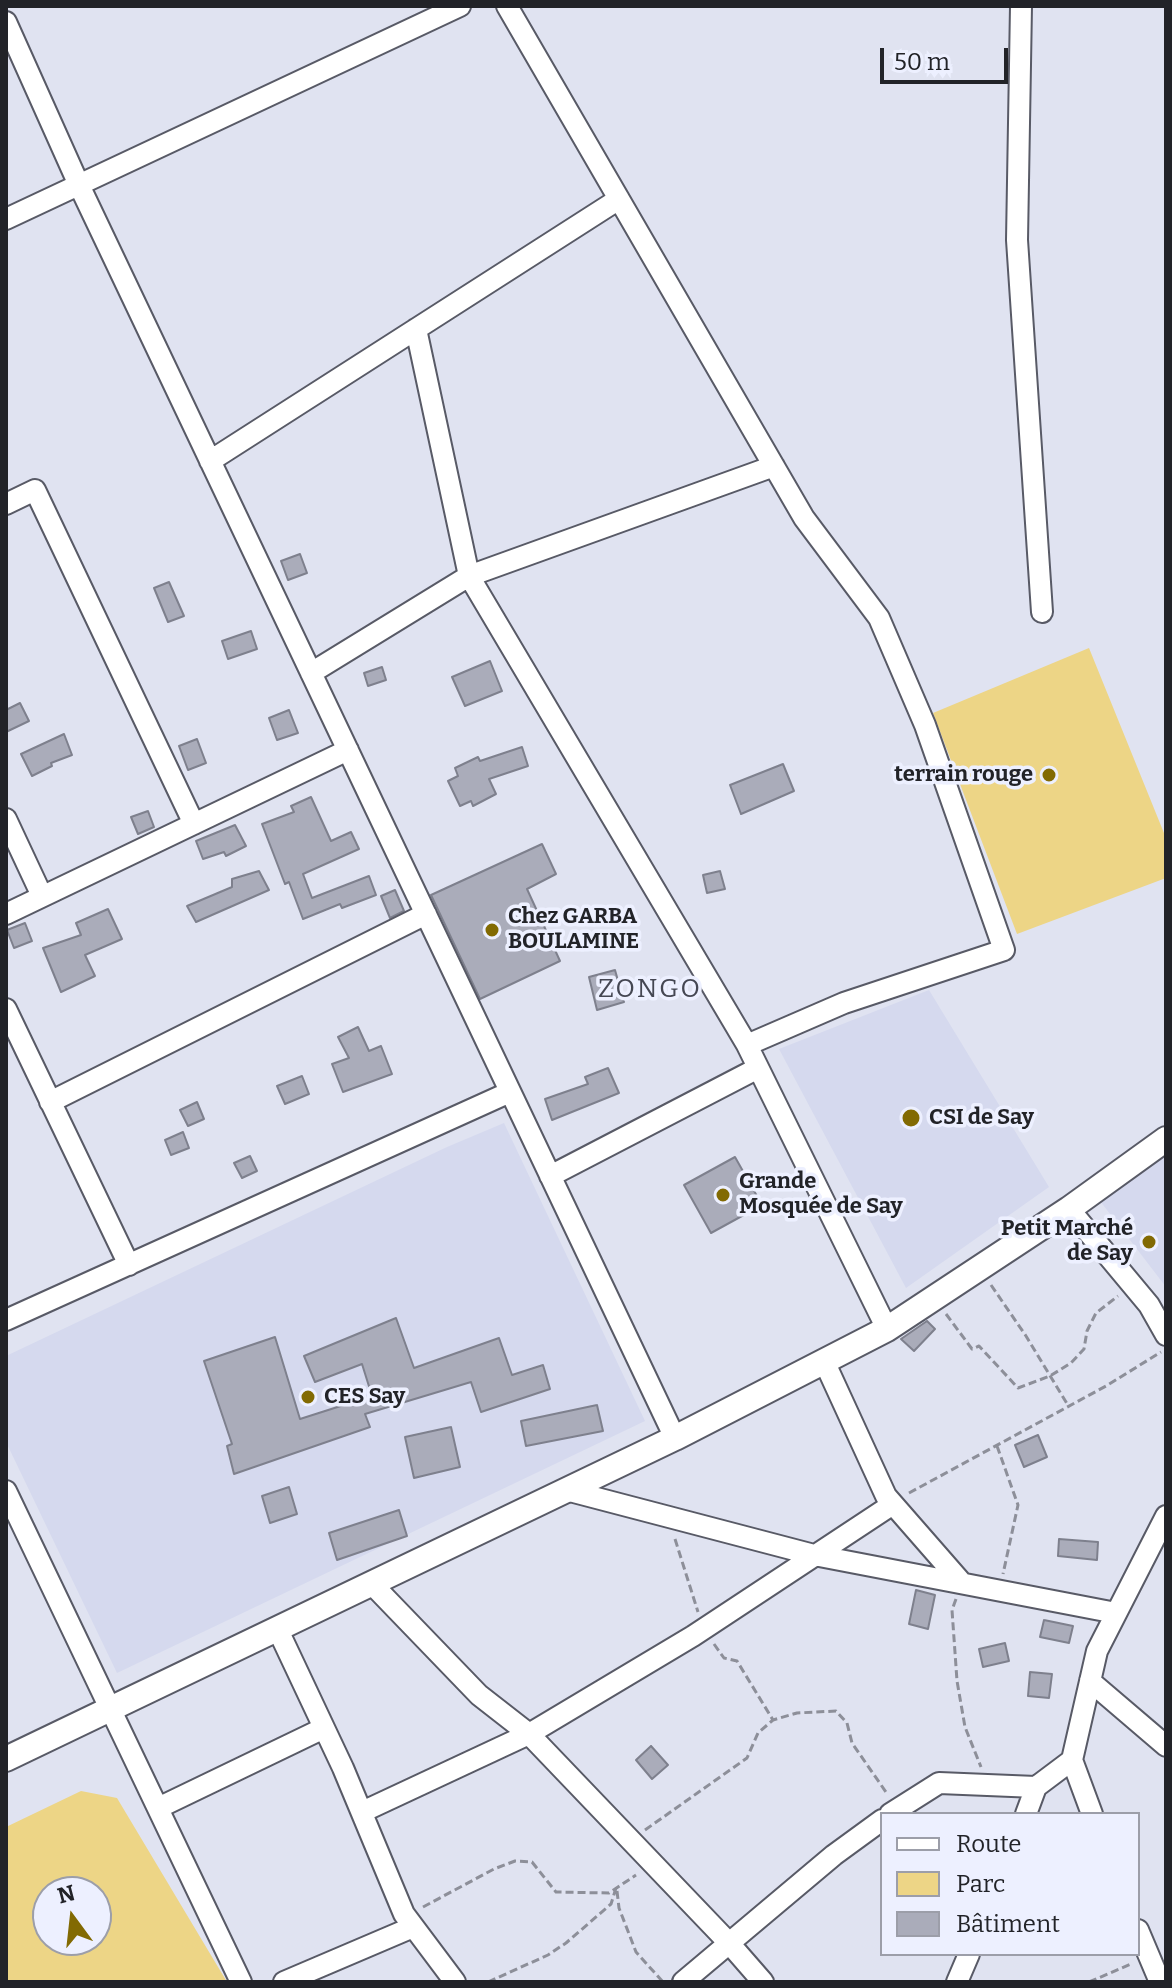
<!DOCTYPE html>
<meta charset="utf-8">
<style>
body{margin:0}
#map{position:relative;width:1172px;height:1988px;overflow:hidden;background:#e0e3f1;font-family:Bitter,serif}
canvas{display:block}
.frame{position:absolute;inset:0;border:8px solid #222328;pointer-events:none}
.legend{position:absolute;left:880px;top:1812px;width:260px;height:144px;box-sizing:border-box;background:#edf0ff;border:2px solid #9c9ea9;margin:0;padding:10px 14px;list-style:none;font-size:24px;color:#222328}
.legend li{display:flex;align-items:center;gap:16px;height:40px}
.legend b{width:40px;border:2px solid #9c9ea9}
.north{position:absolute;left:32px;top:1876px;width:80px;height:80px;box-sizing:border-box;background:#edf0ff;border:2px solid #9c9ea9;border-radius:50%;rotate:345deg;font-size:22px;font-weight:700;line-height:32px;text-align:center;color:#222328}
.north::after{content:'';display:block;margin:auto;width:28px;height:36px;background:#826a03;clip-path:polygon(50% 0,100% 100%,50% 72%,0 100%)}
.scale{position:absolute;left:880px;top:48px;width:128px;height:36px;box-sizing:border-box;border:4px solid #222328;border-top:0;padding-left:10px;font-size:24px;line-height:28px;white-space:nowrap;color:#222328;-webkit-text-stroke:6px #edf0ff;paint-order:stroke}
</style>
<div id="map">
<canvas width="1172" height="1988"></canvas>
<div class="frame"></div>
<ul class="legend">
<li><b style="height:10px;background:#fff"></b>Route</li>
<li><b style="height:22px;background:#edd586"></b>Parc</li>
<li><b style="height:22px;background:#aaacba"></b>Bâtiment</li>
</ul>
<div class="north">N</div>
<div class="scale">50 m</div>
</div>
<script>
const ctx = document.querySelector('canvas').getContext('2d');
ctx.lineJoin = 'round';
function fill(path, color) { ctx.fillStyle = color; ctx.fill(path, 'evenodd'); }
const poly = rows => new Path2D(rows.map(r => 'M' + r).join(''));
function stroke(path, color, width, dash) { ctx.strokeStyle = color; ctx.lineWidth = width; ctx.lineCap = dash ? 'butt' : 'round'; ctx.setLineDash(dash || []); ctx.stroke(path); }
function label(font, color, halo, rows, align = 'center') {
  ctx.font = font + ' Bitter,serif'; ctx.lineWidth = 7; ctx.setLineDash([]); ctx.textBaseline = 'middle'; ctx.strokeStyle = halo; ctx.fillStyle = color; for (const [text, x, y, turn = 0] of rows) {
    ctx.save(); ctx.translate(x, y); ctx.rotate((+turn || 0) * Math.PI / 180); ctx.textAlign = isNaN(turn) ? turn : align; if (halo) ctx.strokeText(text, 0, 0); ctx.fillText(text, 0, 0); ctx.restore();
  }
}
fill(poly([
 [929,990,1049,1187,906,1288,779,1049],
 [504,1123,645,1421,117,1673,6,1442,6,1356,447,1147],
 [1166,1147,1166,1287,1097,1197]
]), '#d5d9ee');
fill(poly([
 [1089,648,1166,838,1166,878,1017,934,933,713],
 [81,1791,117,1798,227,1982,6,1982,6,1827],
 [48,1892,96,1892,96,1940,48,1940]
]), '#edd586');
const building = poly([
 [300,554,307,573,288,580,281,561,300,554],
 [169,582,184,616,168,622,154,588,169,582],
 [251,631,257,649,228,659,222,641,251,631],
 [490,661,502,691,465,706,452,677,490,661],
 [382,667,386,680,368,686,364,673,382,667],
 [20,703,29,721,6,732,6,710,20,703],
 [289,710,298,733,277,740,269,718,289,710],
 [64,734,72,755,51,763,52,766,32,776,21,754,64,734],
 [197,739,206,763,188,770,179,746,197,739],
 [522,747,528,766,489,779,496,794,473,806,471,801,460,806,448,781,458,776,455,768,478,757,480,761,522,747],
 [783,764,794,791,741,814,730,785,783,764],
 [311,797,331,841,351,832,359,849,303,874,312,898,369,876,376,895,342,908,340,904,303,919,289,882,285,884,262,824,294,812,291,806,311,797],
 [148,811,154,827,138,834,131,817,148,811],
 [235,825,246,846,226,856,224,852,203,859,196,841,235,825],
 [542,844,556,874,527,889,560,961,480,999,431,895,542,844],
 [259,871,269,890,196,922,187,906,232,887,232,879,259,871],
 [720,871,725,889,707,893,703,875,720,871],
 [395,890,404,911,390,918,381,896,395,890],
 [108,909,122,939,85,955,95,976,61,992,43,948,81,935,76,923,108,909],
 [25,923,32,941,14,948,7,930,25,923],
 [615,970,624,1002,597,1010,589,977,615,970],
 [358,1027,369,1051,381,1046,392,1074,343,1092,332,1064,349,1058,338,1037,358,1027],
 [608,1068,619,1093,552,1120,545,1099,588,1084,585,1077,608,1068],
 [302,1076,309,1094,285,1104,277,1086,302,1076],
 [197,1102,204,1119,188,1126,180,1110,197,1102],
 [183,1132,189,1148,171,1155,165,1140,183,1132],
 [250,1156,257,1171,242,1178,234,1163,250,1156],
 [735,1157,762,1205,711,1233,684,1185,735,1157],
 [396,1318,414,1368,499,1338,512,1375,543,1365,550,1389,481,1412,471,1382,365,1414,370,1427,234,1474,227,1446,232,1444,204,1361,275,1337,300,1419,372,1396,362,1364,315,1382,304,1356,396,1318],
 [927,1321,935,1329,914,1351,901,1339,927,1321],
 [597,1405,603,1431,526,1446,521,1421,597,1405],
 [451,1427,460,1467,414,1478,405,1437,451,1427],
 [1038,1435,1047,1457,1024,1467,1015,1445,1038,1435],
 [289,1487,297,1514,270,1523,262,1496,289,1487],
 [399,1510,407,1536,337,1560,329,1533,399,1510],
 [1059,1539,1098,1542,1097,1560,1058,1556,1059,1539],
 [916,1590,935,1595,928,1629,909,1624,916,1590],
 [1044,1620,1073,1626,1069,1643,1040,1637,1044,1620],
 [1005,1643,1009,1661,983,1667,979,1649,1005,1643],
 [1030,1672,1052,1674,1049,1698,1028,1696,1030,1672],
 [651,1746,668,1765,652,1779,636,1760,651,1746]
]);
fill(building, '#aaacba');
stroke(building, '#7e808d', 2);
const minor = poly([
 [507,6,804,518,879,618,925,725,1004,950,844,1003,747,1045],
 [1021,6,1017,240,1042,612],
 [6,22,79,185,675,1438],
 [6,219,460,6],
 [416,329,469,576,747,1045,887,1329],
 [210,461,619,199],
 [6,504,35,490,194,824],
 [311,673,469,576,774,466],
 [6,819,42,896],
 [6,914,348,750],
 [6,1009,129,1265],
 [50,1102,426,914],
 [550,1176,758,1068],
 [1069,1209,1149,1305,1166,1335],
 [6,1320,510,1092],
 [824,1361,886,1496,962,1583],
 [566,1490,814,1555,1116,1613],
 [6,1491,241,1982],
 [371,1583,479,1695,529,1734,729,1943,763,1982],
 [277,1628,343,1768,404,1914,455,1982],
 [1090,1681,1166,1746],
 [158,1808,324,1728],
 [362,1812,529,1734,693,1636,893,1504],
 [890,1814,939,1783,1036,1787,1072,1760],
 [1026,1814,1036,1787],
 [1092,1814,1072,1760,1097,1651,1166,1516],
 [1138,1930,1160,1982],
 [284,1982,413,1927],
 [683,1982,834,1855,882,1820],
 [957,1982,969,1954]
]);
const tertiary = poly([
 [6,1759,675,1438,887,1329,1069,1209,1166,1139]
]);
stroke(minor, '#585a66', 24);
stroke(tertiary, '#585a66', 28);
stroke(poly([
 [991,1285,1026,1336,1069,1407],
 [946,1314,972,1349,979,1346,1018,1388,1050,1376,1071,1363,1084,1349,1087,1331,1096,1313,1118,1296],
 [997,1446,1018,1505,1003,1574],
 [909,1493,1106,1386,1161,1352],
 [675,1539,698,1612],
 [956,1599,952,1610,957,1681,965,1727,981,1767],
 [714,1644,724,1658,737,1661,773,1720,797,1713,836,1711,847,1723,852,1743,888,1795],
 [645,1830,747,1758,758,1733,773,1720],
 [617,1891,619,1908,636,1952,663,1982],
 [423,1907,494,1869,515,1861,532,1862,556,1892,609,1893,636,1875],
 [488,1982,548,1955,566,1943,611,1904,616,1888],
 [1089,1982,1131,1964]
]), '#8d8f99', 3, [8, 4]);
stroke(minor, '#fff', 20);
stroke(tertiary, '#fff', 24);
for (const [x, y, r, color] of [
 [1049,775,8,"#826a03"],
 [492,930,8,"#826a03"],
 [911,1118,10,"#826a03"],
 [723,1195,8,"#826a03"],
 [1149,1242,8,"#826a03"],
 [308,1397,8,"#826a03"]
]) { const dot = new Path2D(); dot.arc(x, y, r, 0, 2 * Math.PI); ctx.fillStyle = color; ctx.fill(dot); stroke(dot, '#edf0ff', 3); }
label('bold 22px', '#222328', '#edf0ff', [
 ["terrain rouge",1033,775,"right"],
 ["Chez GARBA",508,917],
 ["BOULAMINE",508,942],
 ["CSI de Say",929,1118],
 ["Grande",739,1182],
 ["Mosquée de Say",739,1207],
 ["Petit Marché",1133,1229,"right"],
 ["de Say",1133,1254,"right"],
 ["CES Say",324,1397]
], 'left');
ctx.letterSpacing = '2px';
label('26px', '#454753', '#edf0ff', [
 ["ZONGO",650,990]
]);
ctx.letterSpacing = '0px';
</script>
